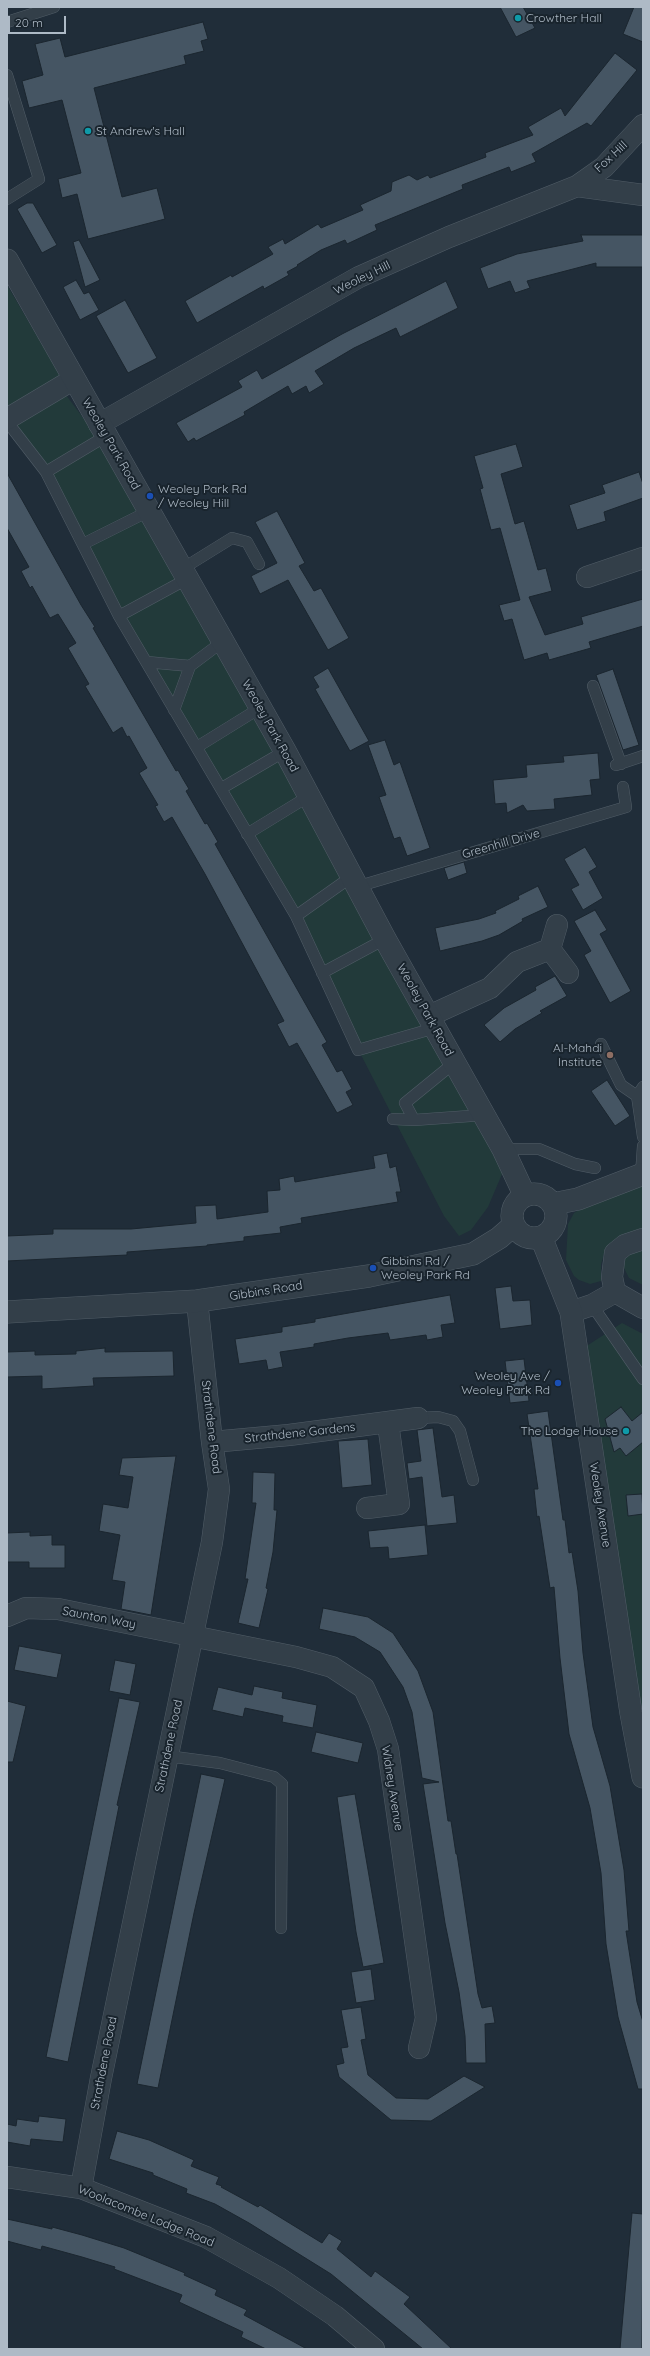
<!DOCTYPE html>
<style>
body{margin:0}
#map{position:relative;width:650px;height:2356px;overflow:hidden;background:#202d39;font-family:Quicksand,sans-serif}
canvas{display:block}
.frame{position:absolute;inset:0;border:8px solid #aebac6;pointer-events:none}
.scale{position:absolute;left:8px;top:16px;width:58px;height:18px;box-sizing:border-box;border:2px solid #aebac6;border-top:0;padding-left:5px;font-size:12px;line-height:14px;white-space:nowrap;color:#aebac6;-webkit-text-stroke:3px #19242d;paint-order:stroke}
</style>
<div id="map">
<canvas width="650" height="2356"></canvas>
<div class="frame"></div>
<div class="scale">20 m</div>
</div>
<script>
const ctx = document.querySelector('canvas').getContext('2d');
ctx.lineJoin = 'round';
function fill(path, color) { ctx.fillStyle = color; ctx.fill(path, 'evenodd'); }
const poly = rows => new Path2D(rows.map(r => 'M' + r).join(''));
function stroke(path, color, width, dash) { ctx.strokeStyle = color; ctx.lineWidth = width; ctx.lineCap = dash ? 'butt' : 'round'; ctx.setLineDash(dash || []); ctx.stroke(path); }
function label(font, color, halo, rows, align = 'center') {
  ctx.font = font + ' Quicksand,sans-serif'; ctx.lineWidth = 4; ctx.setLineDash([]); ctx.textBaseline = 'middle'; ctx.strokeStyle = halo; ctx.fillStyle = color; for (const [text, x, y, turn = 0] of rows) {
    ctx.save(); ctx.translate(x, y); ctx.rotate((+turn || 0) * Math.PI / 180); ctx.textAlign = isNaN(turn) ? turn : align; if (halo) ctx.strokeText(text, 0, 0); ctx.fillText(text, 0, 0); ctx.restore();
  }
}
fill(poly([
 [7,285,61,377,7,412],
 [66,395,96,435,505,1167,488,1207,471,1230,459,1236,444,1216,359,1051,322,972,221,786,86,546,13,425],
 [643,1185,643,1230,605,1251,601,1264,601,1281,590,1284,579,1280,574,1276,566,1260,568,1224,574,1213,587,1205],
 [643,1248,643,1285,629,1278,622,1264,628,1253],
 [622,1323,643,1334,643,1716,582,1349]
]), '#223a3a');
const building = poly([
 [500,7,523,7,535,28,516,37,500,7],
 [634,7,643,7,643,42,623,34,634,7],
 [203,22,208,39,201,41,204,51,184,56,186,64,94,88,122,197,157,188,165,219,88,239,77,194,62,198,58,179,81,173,62,100,29,108,22,81,43,75,35,44,60,38,65,57,203,22],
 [615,53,637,70,591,126,587,123,532,154,536,162,511,172,509,167,462,185,463,189,375,225,377,230,347,244,345,240,321,250,297,265,298,266,287,272,289,275,264,289,263,286,197,323,185,301,231,275,232,277,273,254,268,247,283,239,285,244,318,224,321,228,363,210,360,205,391,191,392,182,409,175,417,180,428,175,430,178,486,157,485,153,533,135,528,127,561,108,565,116,615,53],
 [27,203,33,203,57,245,42,253,17,209,27,203],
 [581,235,643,235,643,267,596,267,596,263,527,281,530,288,515,293,510,281,488,289,480,268,517,254,583,241,581,235],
 [79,240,100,280,85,287,73,242,79,240],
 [76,280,84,294,89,292,99,310,80,320,63,287,76,280],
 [446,281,458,308,400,337,396,328,354,348,315,371,324,384,309,393,306,386,292,394,288,386,244,412,245,415,196,441,194,438,188,442,176,423,242,387,238,381,257,370,262,379,342,334,446,281],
 [125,300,157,358,128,373,96,316,125,300],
 [516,444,523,467,501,474,515,524,524,521,538,570,546,568,552,591,529,597,545,635,583,624,581,617,643,599,643,626,589,642,591,648,549,660,547,653,524,660,512,619,504,621,499,605,520,600,500,528,491,530,480,489,483,488,474,456,516,444],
 [639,472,643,484,643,498,604,512,606,521,577,530,569,505,605,493,602,485,639,472],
 [7,473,81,605,95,627,93,628,176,771,178,770,183,779,189,789,186,791,205,824,207,823,218,842,215,844,327,1042,322,1045,337,1072,342,1070,352,1089,346,1092,353,1105,337,1113,297,1043,289,1047,277,1024,284,1021,205,874,172,817,164,822,155,806,158,805,139,773,147,768,129,736,127,737,122,727,113,733,85,686,89,684,68,648,76,643,58,614,50,618,32,586,30,588,21,571,29,567,7,528,7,473],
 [277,511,305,563,299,566,314,591,321,588,349,638,328,650,288,580,260,594,251,576,277,563,255,522,277,511],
 [328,668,369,741,350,751,315,689,319,687,313,677,328,668],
 [613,669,639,745,623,750,596,675,613,669],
 [385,740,394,765,400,762,430,848,407,856,400,837,394,839,379,797,386,795,368,745,385,740],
 [598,753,600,779,590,780,592,795,554,799,555,809,527,811,523,805,507,813,506,803,495,804,493,780,527,777,526,765,564,762,563,756,598,753],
 [585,847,597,867,589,872,603,898,583,910,571,889,579,885,564,859,585,847],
 [464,862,467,873,448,880,444,868,464,862],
 [538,886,548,907,522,919,523,921,499,935,482,941,440,951,435,928,479,919,496,913,495,911,519,899,518,896,538,886],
 [595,910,607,930,600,934,631,991,610,1003,584,955,591,951,574,921,595,910],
 [555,976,567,996,540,1011,542,1013,515,1029,500,1042,484,1025,504,1008,536,990,535,987,555,976],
 [607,1080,630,1116,615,1126,591,1091,607,1080],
 [387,1153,390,1168,396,1166,401,1192,396,1192,398,1202,301,1218,302,1223,280,1227,281,1233,244,1237,244,1241,207,1245,207,1246,127,1252,127,1255,7,1261,7,1236,53,1234,53,1229,131,1229,196,1223,195,1206,216,1205,217,1219,268,1212,267,1191,280,1190,279,1179,294,1176,295,1182,375,1168,373,1156,387,1153],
 [511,1286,513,1301,530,1300,532,1325,500,1329,495,1288,511,1286],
 [450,1295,455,1323,441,1325,443,1337,427,1340,426,1335,390,1340,388,1333,348,1338,314,1344,314,1347,280,1352,283,1367,268,1370,266,1360,239,1364,235,1339,282,1332,282,1327,315,1322,315,1319,450,1295],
 [105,1348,105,1352,173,1351,174,1376,93,1378,94,1386,42,1389,42,1376,7,1377,7,1352,35,1351,35,1355,76,1354,76,1351,105,1348],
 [524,1359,529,1401,510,1403,505,1361,524,1359],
 [621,1407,632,1421,643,1412,643,1442,626,1456,620,1448,614,1452,605,1419,621,1407],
 [548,1411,563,1520,565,1520,569,1553,572,1552,578,1591,583,1653,593,1727,610,1786,624,1870,629,1931,626,1931,637,2002,643,2022,643,2089,638,2089,618,2017,606,1944,601,1873,590,1808,569,1734,560,1658,554,1587,550,1588,539,1516,537,1517,534,1489,538,1489,527,1414,548,1411],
 [433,1428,442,1497,454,1495,457,1523,427,1526,422,1477,409,1479,407,1463,421,1461,417,1430,433,1428],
 [368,1439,372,1485,342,1488,338,1441,368,1439],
 [176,1456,151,1615,121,1609,125,1582,112,1580,120,1535,99,1531,103,1504,128,1508,133,1477,119,1475,122,1458,176,1456],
 [253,1472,275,1473,274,1510,277,1510,273,1552,266,1588,268,1589,259,1628,238,1623,248,1579,245,1579,256,1503,252,1503,253,1472],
 [642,1494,643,1514,628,1516,626,1495,642,1494],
 [425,1525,428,1555,389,1559,388,1547,370,1548,368,1531,425,1525],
 [30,1532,30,1536,52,1535,52,1545,65,1545,65,1568,29,1568,29,1562,7,1562,7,1533,30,1532],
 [323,1608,368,1617,393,1633,418,1671,433,1712,448,1821,451,1821,456,1854,457,1854,478,1994,482,2008,492,2006,495,2023,485,2024,486,2063,466,2063,465,2036,459,1992,445,1923,423,1784,439,1782,422,1778,412,1712,403,1687,380,1652,355,1637,319,1629,323,1608],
 [19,1646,62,1654,57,1678,14,1670,19,1646],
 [115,1660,136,1664,130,1695,109,1691,115,1660],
 [254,1686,283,1692,282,1698,317,1705,313,1728,282,1722,283,1716,245,1708,243,1717,212,1710,218,1687,252,1695,254,1686],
 [119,1698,140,1702,117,1805,119,1806,68,2062,46,2057,119,1698],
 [7,1701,26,1706,13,1762,7,1762,7,1701],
 [316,1732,363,1743,358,1763,311,1752,316,1732],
 [201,1774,225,1779,194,1913,158,2088,137,2084,201,1774],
 [355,1794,384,1963,363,1967,356,1932,337,1797,355,1794],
 [371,1969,375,2000,356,2003,351,1972,371,1969],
 [361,2007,366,2039,361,2040,368,2075,396,2098,428,2099,464,2076,485,2087,431,2121,391,2120,339,2077,336,2065,344,2063,341,2048,348,2047,341,2010,361,2007],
 [39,2116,66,2119,63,2142,31,2139,30,2146,7,2142,7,2124,16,2126,17,2119,38,2122,39,2116],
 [117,2131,149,2140,194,2160,191,2166,219,2177,216,2184,222,2186,221,2187,258,2207,260,2205,322,2243,329,2233,342,2241,337,2249,371,2277,375,2271,410,2297,404,2304,452,2349,423,2349,331,2274,249,2223,215,2204,186,2193,187,2189,153,2175,153,2173,109,2159,117,2131],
 [632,2213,643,2214,642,2349,620,2349,632,2213],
 [7,2219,52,2229,52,2227,82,2235,124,2248,185,2273,184,2275,217,2290,215,2295,247,2310,244,2315,307,2349,266,2349,241,2337,243,2332,179,2302,182,2295,114,2269,115,2267,82,2257,42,2246,41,2250,7,2241,7,2219]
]);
fill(building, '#455563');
stroke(building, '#1b262f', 1);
const service = poly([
 [7,22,54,7],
 [7,75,39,179,7,199],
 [12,428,46,472,119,616,296,916,358,1050,435,1028],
 [46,472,106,436],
 [83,544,149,511],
 [182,569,232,538,247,542,259,564],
 [119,616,187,579],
 [147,662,190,666],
 [593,686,621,764],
 [174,710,190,666,222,642],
 [197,747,260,708],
 [616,765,643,756],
 [222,788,285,751],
 [247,834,309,796],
 [356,887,626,807,623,787],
 [296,916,351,877],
 [322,973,385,939],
 [601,1044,621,1085,637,1096],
 [643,1087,637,1096,643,1137],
 [393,1119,414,1120,484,1115],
 [414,1120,405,1103,454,1063],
 [503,1149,539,1149,575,1164,595,1168],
 [641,1175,643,1146],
 [592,1305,643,1379],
 [418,1418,438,1417,453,1421,460,1431,473,1480],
 [167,1756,220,1763,274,1777,282,1784,281,1928]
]);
const minor = poly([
 [577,186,604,167,643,125],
 [7,419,74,379],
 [99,424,359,277,449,237,577,186,643,195],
 [587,577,643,558],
 [557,925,550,949,568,973],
 [429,1016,490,988,517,962,550,949],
 [615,1292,612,1277,615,1253,625,1245,643,1239],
 [571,1312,592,1305,615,1292,643,1308],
 [212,1442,289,1435,418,1418],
 [367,1508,399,1504,388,1423],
 [7,1616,26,1608,58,1609,296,1657,332,1667,364,1688,379,1721,388,1749,426,2018,419,2048],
 [7,2177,81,2188,206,2237,279,2278,335,2316,374,2349],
 [81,2188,101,2078,212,1542,219,1489,212,1442,197,1301]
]);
const tertiary = poly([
 [7,260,285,751,385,939,503,1149,525,1196],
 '512 1216a22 22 0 1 1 44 0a22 22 0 1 1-44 0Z',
 [553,1204,578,1199,643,1174],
 [541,1237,571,1312,631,1713,643,1777],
 [7,1312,197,1301,369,1276,473,1254,499,1238,514,1225]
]);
stroke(service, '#515d67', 12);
stroke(minor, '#515d67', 22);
stroke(tertiary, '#515d67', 23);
stroke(service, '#333f49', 11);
stroke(minor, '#333f49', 21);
stroke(tertiary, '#333f49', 22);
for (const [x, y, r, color] of [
 [518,18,4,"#0f9aa8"],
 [88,131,4,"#0f9aa8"],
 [150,496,4,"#1a4fb4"],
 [610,1055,4,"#8d6e63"],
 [373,1268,4,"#1a4fb4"],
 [558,1383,4,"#1a4fb4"],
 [626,1431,4,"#0f9aa8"]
]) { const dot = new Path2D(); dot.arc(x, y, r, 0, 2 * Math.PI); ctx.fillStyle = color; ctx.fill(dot); stroke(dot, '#19242d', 1.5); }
label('12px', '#aebac6', '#19242d', [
 ["Crowther Hall",526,18],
 ["St Andrew's Hall",96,131],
 ["Weoley Park Rd",158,489],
 ["/ Weoley Hill",158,503],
 ["Al-Mahdi",602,1048,"right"],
 ["Institute",602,1062,"right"],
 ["Gibbins Rd /",381,1261],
 ["Weoley Park Rd",381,1275],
 ["Weoley Ave /",550,1376,"right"],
 ["Weoley Park Rd",550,1390,"right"],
 ["The Lodge House",618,1431,"right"]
], 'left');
label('12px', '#aebac6', '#19242d', [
 ["Fox Hill",611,157,-43],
 ["Weoley Hill",362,278,-26],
 ["Weoley Park Road",111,444,60],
 ["Weoley Park Road",270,726,61],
 ["Greenhill Drive",501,844,-16],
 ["Weoley Park Road",425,1010,61],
 ["Gibbins Road",266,1291,-9],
 ["Strathdene Road",211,1427,83],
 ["Strathdene Gardens",300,1433,-6],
 ["Weoley Avenue",600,1505,81],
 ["Saunton Way",99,1618,11],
 ["Strathdene Road",169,1746,-78],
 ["Widney Avenue",392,1788,81],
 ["Strathdene Road",104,2063,-79],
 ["Woolacombe Lodge Road",146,2216,22]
]);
</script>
